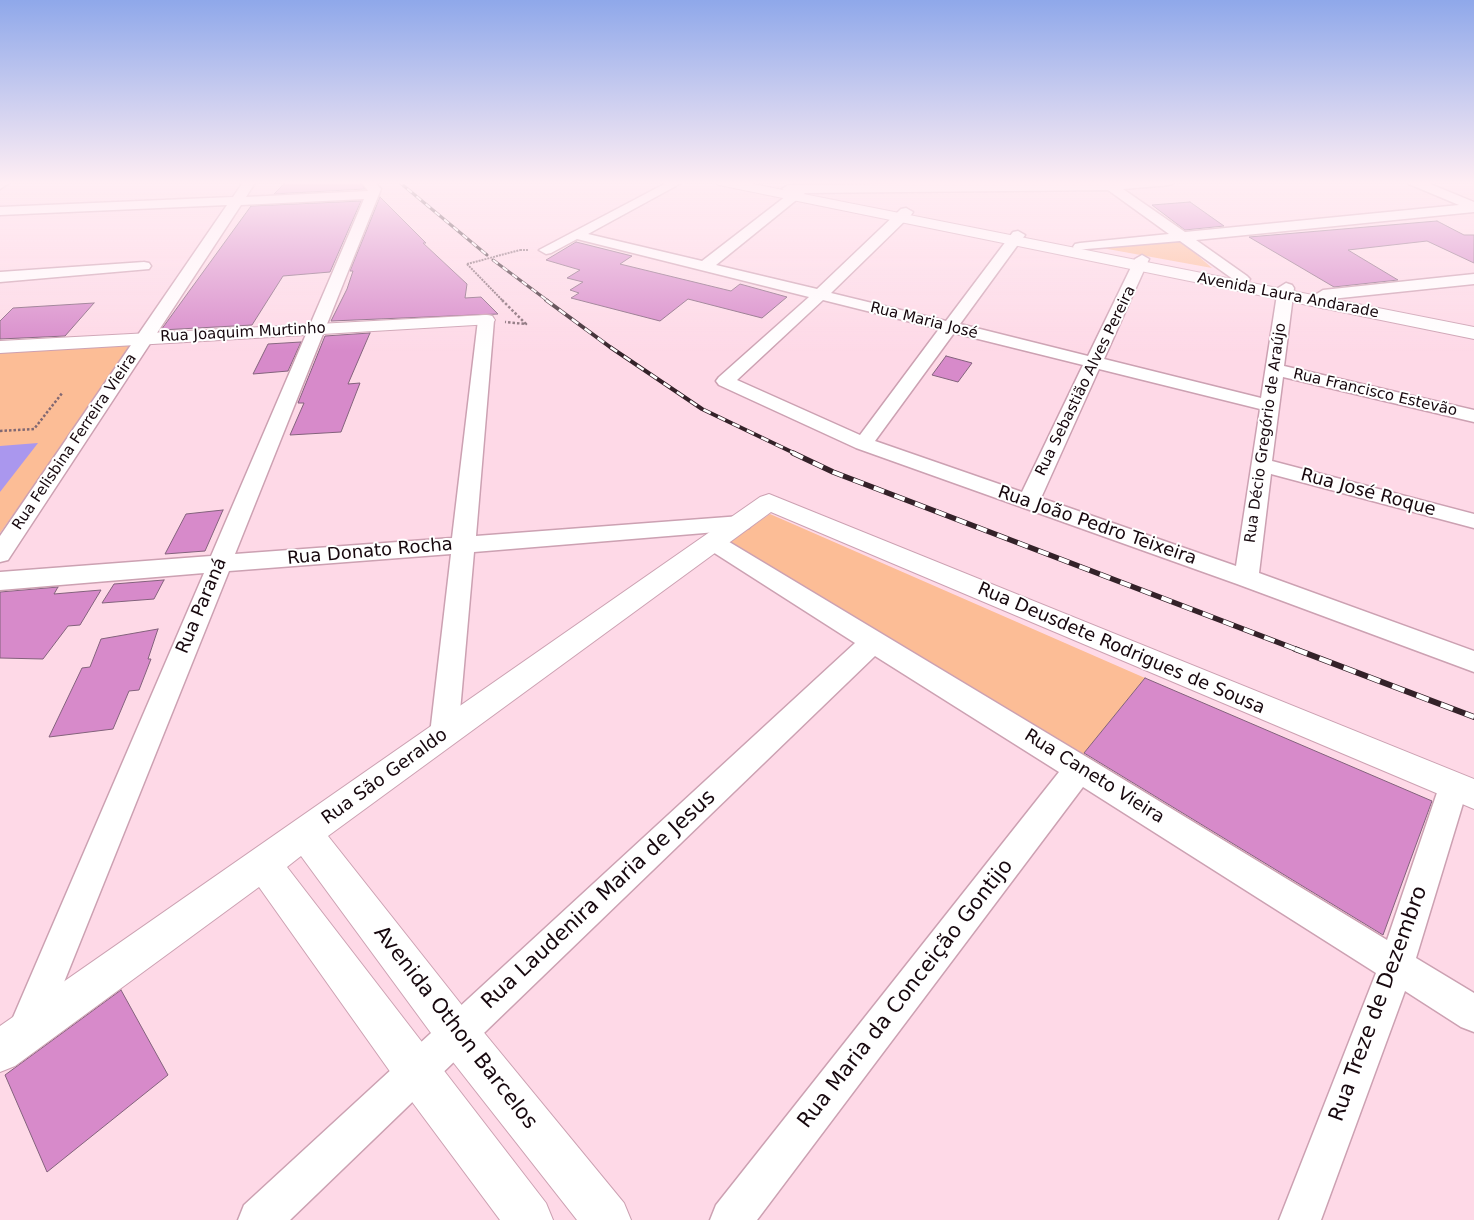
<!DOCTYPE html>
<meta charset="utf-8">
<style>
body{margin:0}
canvas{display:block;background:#fed9e7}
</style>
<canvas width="1474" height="1220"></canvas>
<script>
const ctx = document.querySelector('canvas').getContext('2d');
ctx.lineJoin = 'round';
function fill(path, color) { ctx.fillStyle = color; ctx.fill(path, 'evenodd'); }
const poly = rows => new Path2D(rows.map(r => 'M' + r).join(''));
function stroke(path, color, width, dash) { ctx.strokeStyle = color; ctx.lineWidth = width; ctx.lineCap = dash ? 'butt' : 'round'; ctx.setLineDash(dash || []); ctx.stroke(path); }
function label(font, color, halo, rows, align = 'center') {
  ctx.font = font + ' "DejaVu Sans",sans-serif'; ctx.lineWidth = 4; ctx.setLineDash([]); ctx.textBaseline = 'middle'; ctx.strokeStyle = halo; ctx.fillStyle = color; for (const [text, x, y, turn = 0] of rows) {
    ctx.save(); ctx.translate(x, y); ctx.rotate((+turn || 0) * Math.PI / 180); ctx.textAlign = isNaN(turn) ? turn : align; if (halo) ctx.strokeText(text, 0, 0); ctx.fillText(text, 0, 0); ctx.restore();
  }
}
fill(poly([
 [779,181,1122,181,797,184],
 [1180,240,1212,268,1102,248],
 [137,342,0,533,0,353],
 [770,514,1145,678,1080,759,725,545]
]), '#fcbd96');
fill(poly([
 [38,443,0,492,0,446]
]), '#aa97ee');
const building = poly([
 [287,181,359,181,365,189,274,194,287,181],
 [380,197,426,243,423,243,467,284,465,298,481,297,498,314,331,321,347,289,353,271,350,271,380,197],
 [361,201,330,272,283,276,252,325,161,330,251,206,361,201],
 [1190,202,1224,226,1185,230,1152,205,1190,202],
 [1437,221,1464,235,1474,235,1474,263,1427,241,1348,250,1398,280,1334,287,1249,237,1437,221],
 [576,242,632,256,620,264,731,291,740,284,787,297,762,318,688,299,660,321,571,298,579,293,570,290,583,282,567,278,580,270,546,260,576,242],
 [94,303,65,336,0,339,0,321,13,308,94,303],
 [370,333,348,384,360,383,341,432,290,435,304,403,298,403,325,336,370,333],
 [301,342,288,371,253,374,268,344,301,342],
 [946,356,972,363,958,382,932,375,946,356],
 [223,510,205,551,165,554,186,514,223,510],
 [164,580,154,599,102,603,114,584,164,580],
 [58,587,54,594,101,590,80,625,68,626,43,659,0,658,0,592,58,587],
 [158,629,148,659,151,659,139,690,129,691,113,729,49,737,82,668,90,667,101,639,158,629],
 [1145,678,1432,801,1383,935,1084,753,1145,678],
 [121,990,168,1075,47,1172,5,1075,121,990]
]);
fill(building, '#d78aca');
stroke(building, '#83627c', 1);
const minor = poly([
 [0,181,12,181,0,189,0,181],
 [244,181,256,181,246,197,368,191,361,181,374,181,381,189,235,554,452,538,478,320,480,316,486,315,492,316,494,320,476,536,741,516,749,518,752,523,749,528,741,530,474,552,458,734,454,742,444,746,434,742,430,734,451,554,229,571,40,1042,27,1048,14,1042,8,1029,204,573,0,590,0,572,211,556,364,199,241,205,8,560,0,562,0,536,227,205,0,215,0,207,233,197,244,181],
 [670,181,685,181,588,234,702,261,790,193,782,189,788,185,1176,181,1170,185,1123,189,1185,232,1459,205,1409,184,1407,181,1423,181,1474,202,1474,212,1196,240,1247,276,1250,279,1247,282,1242,284,1237,282,1180,241,1075,250,1073,247,1075,244,1080,243,1169,234,1108,190,805,193,716,265,817,289,901,209,906,208,913,212,911,215,831,293,946,321,1013,232,1018,231,1025,235,960,324,1088,356,1135,259,1142,255,1149,259,1104,359,1261,398,1278,288,1286,283,1292,285,1294,288,1284,366,1474,410,1474,422,1283,377,1272,461,1474,514,1474,528,1271,474,1259,573,1474,651,1474,672,1237,584,856,448,719,385,716,381,719,377,809,297,577,239,551,253,546,254,539,250,670,181],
 [823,300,939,329,860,435,737,380,823,300],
 [954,333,1083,365,1022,492,875,441,954,333],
 [1099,369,1260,409,1236,566,1041,498,1099,369],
 [144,262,149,263,151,266,149,269,0,282,0,272,144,262],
 [1474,274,1474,284,1331,299,1329,306,1323,308,1315,303,1315,295,1323,290,1474,274],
 [713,534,721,537,1090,759,1387,940,1442,778,1453,774,1464,778,1468,787,1416,958,1474,993,1474,1032,1461,1027,1405,991,1321,1220,1279,1220,1376,973,1083,787,757,1220,710,1220,716,1205,1059,772,875,656,290,1220,238,1220,244,1205,855,643,705,547,701,542,705,537,713,534]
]);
const tertiary = poly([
 [486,315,492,316,495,320,492,324,0,353,0,341,486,315],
 [769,494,1474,779,1474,809,771,512,328,836,472,1018,624,1203,631,1220,577,1220,442,1048,301,856,287,867,546,1203,553,1220,500,1220,401,1087,259,887,15,1066,0,1072,0,1026,760,497,769,494]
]);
const primary = poly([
 [712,181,738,181,1474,327,1474,339,719,185,712,181]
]);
stroke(minor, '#cca1b2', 3);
stroke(tertiary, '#cca1b2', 2);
stroke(primary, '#cca1b2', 2);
stroke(poly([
 [520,250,528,250],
 [467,264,503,301]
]), '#816872', 2, [2, 1]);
stroke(poly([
 [502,300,526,324,505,322],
 [0,431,34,429,63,392]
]), '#816872', 2.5, [2.5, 2]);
fill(minor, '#fff');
fill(tertiary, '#fff');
fill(primary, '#fff');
const railFar3 = poly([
 [398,181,487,255],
 [493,260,548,301]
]);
const railFar2 = poly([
 [546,300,610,347,702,409,796,454]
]);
const railFar1 = poly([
 [793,453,833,472,1298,650]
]);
const rail = poly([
 [1295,649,1474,717]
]);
stroke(railFar3, '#342229', 3);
stroke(railFar2, '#342229', 4);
stroke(railFar1, '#342229', 5.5);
stroke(rail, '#342229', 6);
stroke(railFar3, '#fff', 2, [6]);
stroke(railFar2, '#fff', 2.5, [8]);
stroke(railFar1, '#fff', 4, [11]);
stroke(rail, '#fff', 4.5, [13]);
stroke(poly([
 [467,264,520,250]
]), '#816872', 2, [2, 1]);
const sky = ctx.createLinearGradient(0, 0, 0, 351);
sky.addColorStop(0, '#8fa8ea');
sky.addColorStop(0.52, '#ffeef4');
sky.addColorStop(1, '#ffeef400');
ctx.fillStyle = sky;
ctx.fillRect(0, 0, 1474, 351);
label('15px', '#17080e', '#fff', [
 ["Avenida Laura Andarade",1288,296,11],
 ["Rua Maria José",924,321,14],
 ["Rua Joaquim Murtinho",243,333,-3],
 ["Rua Sebastião Alves Pereira",1086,381,-64],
 ["Rua Francisco Estevão",1375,393,13],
 ["Rua Décio Gregório de Araújo",1266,433,-82],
 ["Rua Felisbina Ferreira Vieira",75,442,-56]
]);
label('18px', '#17080e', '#fff', [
 ["Rua José Roque",1368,493,15],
 ["Rua João Pedro Teixeira",1097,526,19],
 ["Rua Donato Rocha",370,552,-5],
 ["Rua Paraná",202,606,-67],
 ["Rua Deusdete Rodrigues de Sousa",1121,649,23],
 ["Rua São Geraldo",385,777,-36],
 ["Rua Caneto Vieira",1094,777,32]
]);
label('21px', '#17080e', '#fff', [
 ["Rua Laudenira Maria de Jesus",599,900,-43],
 ["Rua Maria da Conceição Gontijo",906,994,-52],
 ["Rua Treze de Dezembro",1379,1004,-70],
 ["Avenida Othon Barcelos",455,1028,52]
]);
</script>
